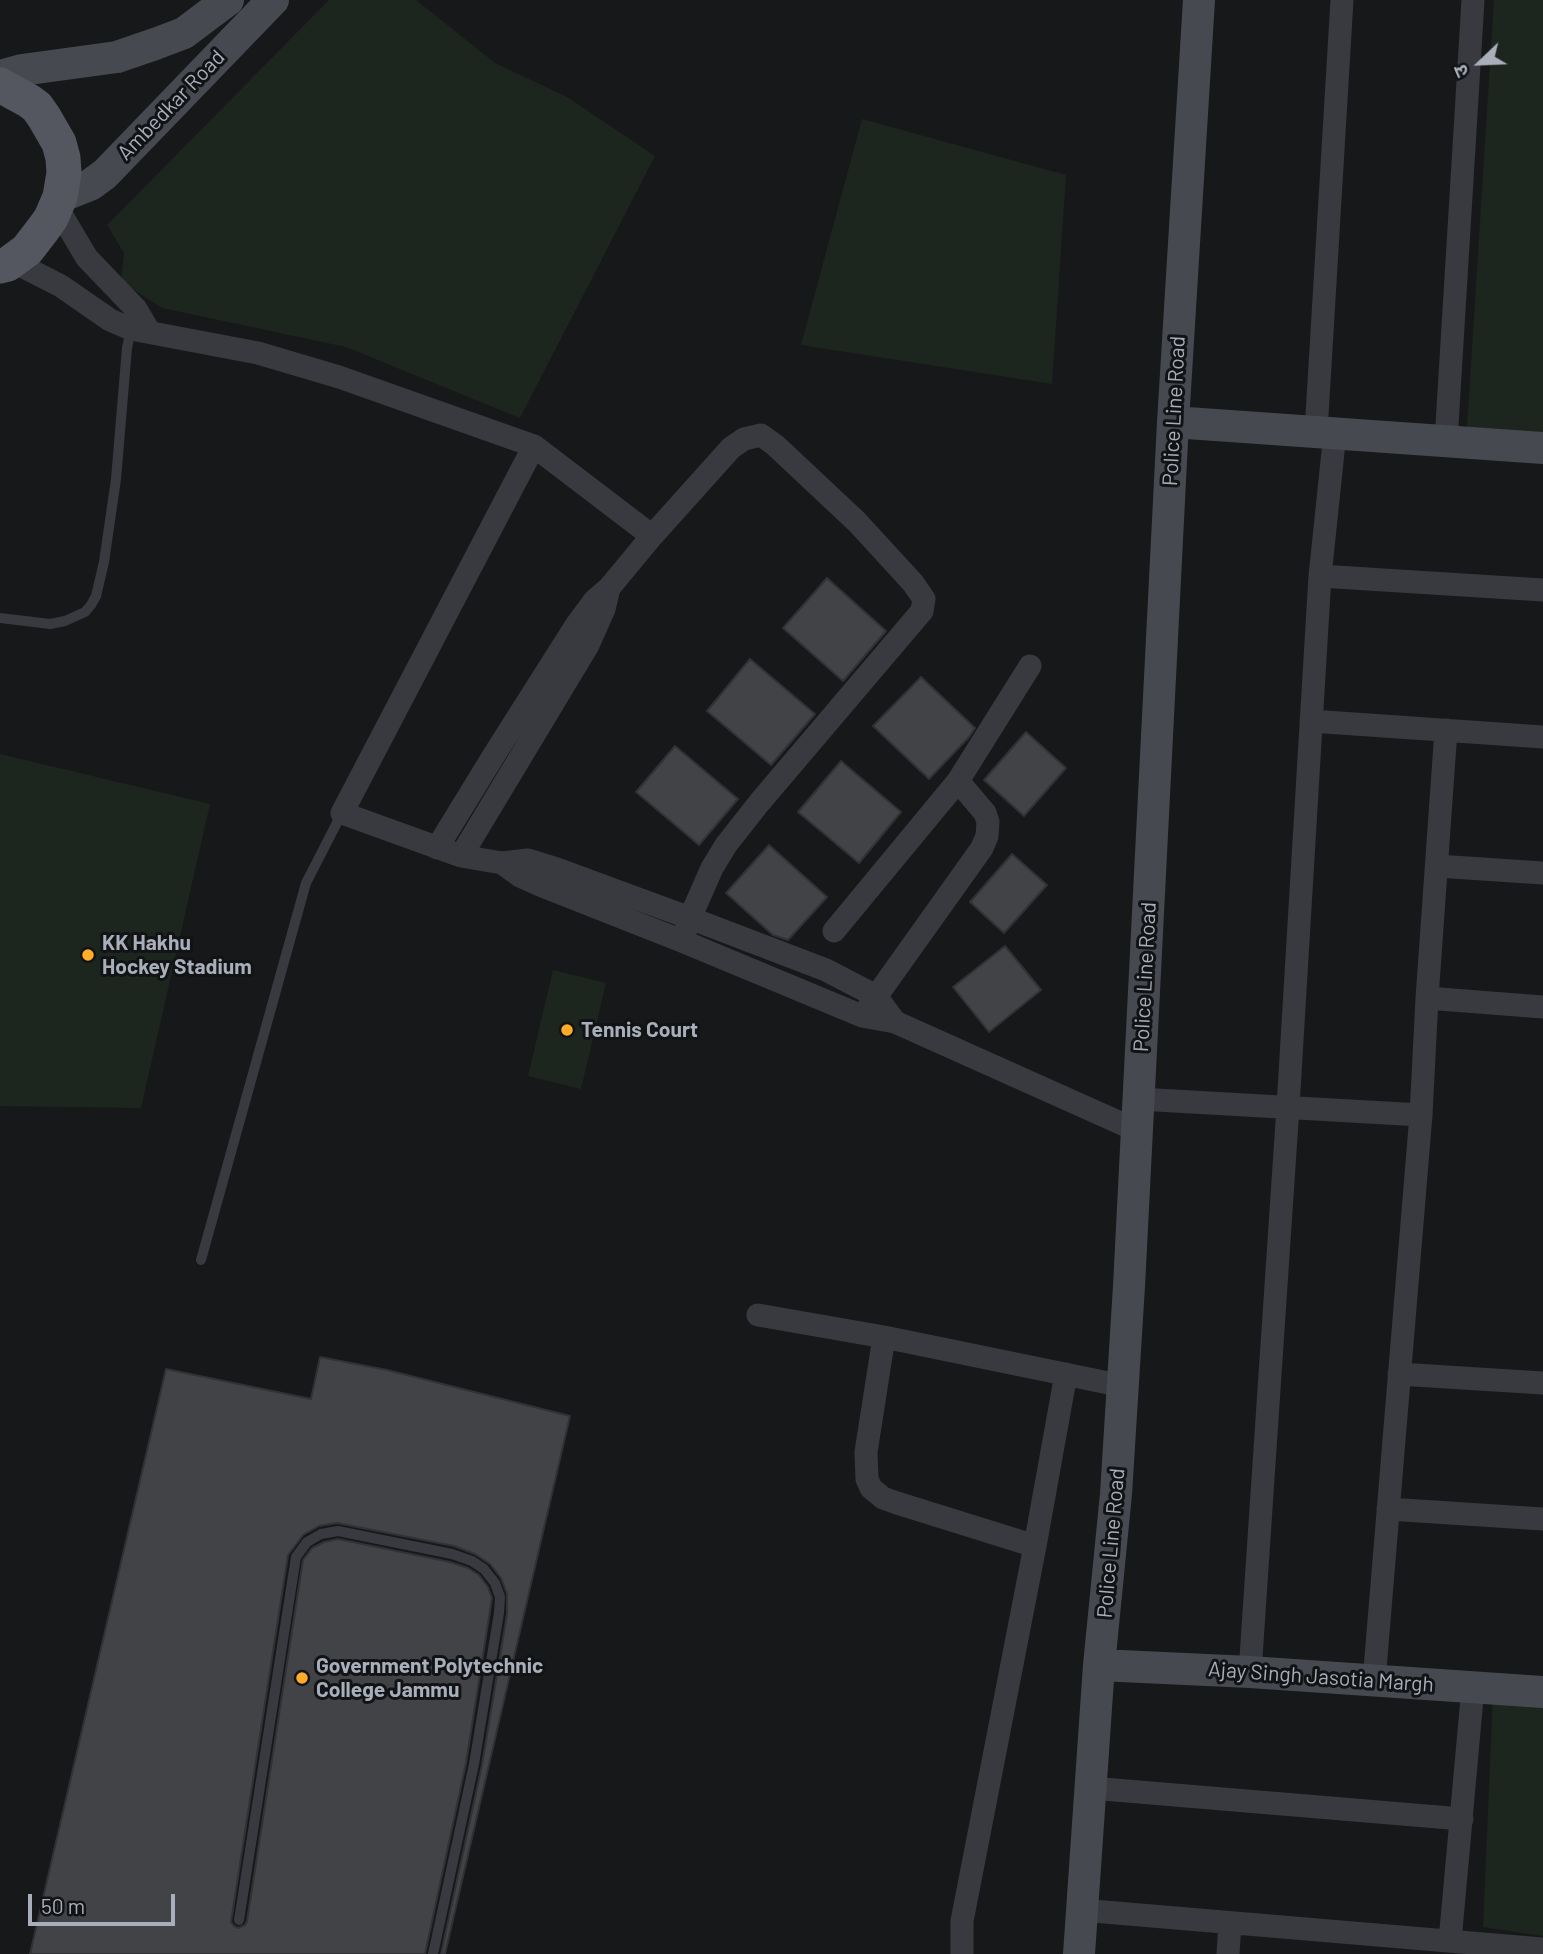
<!DOCTYPE html>
<meta charset="utf-8">
<style>
body{margin:0}
#map{position:relative;width:1543px;height:1954px;overflow:hidden;background:#17181a;font-family:Barlow,"Noto Sans Devanagari",sans-serif}
canvas{display:block}
.north{position:absolute;left:1445px;top:28px;width:70px;height:70px;-webkit-text-stroke:5px #121315;paint-order:stroke;rotate:247deg;font-size:19px;font-weight:700;line-height:28px;text-align:center;color:#a8afbb}
.north::after{content:'';display:block;margin:auto;width:24px;height:32px;background:#a8afbb;clip-path:polygon(50% 0,100% 100%,50% 72%,0 100%)}
.scale{position:absolute;left:28px;top:1894px;width:147px;height:32px;box-sizing:border-box;border:4px solid #a8afbb;border-top:0;padding-left:9px;font-size:21px;line-height:24px;white-space:nowrap;color:#a8afbb;-webkit-text-stroke:5px #121315;paint-order:stroke}
</style>
<div id="map">
<canvas width="1543" height="1954"></canvas>
<div class="north">उ</div>
<div class="scale">50 m</div>
</div>
<script>
const ctx = document.querySelector('canvas').getContext('2d');
ctx.lineJoin = 'round';
function fill(path, color) { ctx.fillStyle = color; ctx.fill(path, 'evenodd'); }
const poly = rows => new Path2D(rows.map(r => 'M' + r).join(''));
function stroke(path, color, width, dash) { ctx.strokeStyle = color; ctx.lineWidth = width; ctx.lineCap = dash ? 'butt' : 'round'; ctx.setLineDash(dash || []); ctx.stroke(path); }
function label(font, color, halo, rows, align = 'center') {
  ctx.font = font + ' Barlow,sans-serif'; ctx.lineWidth = 6; ctx.setLineDash([]); ctx.textBaseline = 'middle'; ctx.strokeStyle = halo; ctx.fillStyle = color; for (const [text, x, y, turn = 0] of rows) {
    ctx.save(); ctx.translate(x, y); ctx.rotate((+turn || 0) * Math.PI / 180); ctx.textAlign = isNaN(turn) ? turn : align; if (halo) ctx.strokeText(text, 0, 0); ctx.fillText(text, 0, 0); ctx.restore();
  }
}
fill(poly([
 [329,0,416,0,495,63,567,97,655,156,520,418,346,347,162,308,121,281,124,253,107,225],
 [1494,0,1543,0,1543,450,1466,443],
 [862,119,1066,175,1052,384,801,345],
 [0,754,210,804,141,1108,0,1106],
 [553,970,606,983,581,1089,528,1076],
 [1493,1694,1543,1697,1543,1936,1483,1927]
]), '#1d261e');
const building = poly([
 [827,578,886,631,843,681,783,628,827,578],
 [750,659,815,714,771,765,707,711,750,659],
 [921,677,975,728,969,737,929,779,873,726,921,677],
 [1026,732,1066,768,1024,816,984,780,1026,732],
 [675,746,738,799,699,845,636,792,675,746],
 [841,761,901,812,859,863,798,812,841,761],
 [769,845,827,897,788,940,773,935,726,893,769,845],
 [1012,854,1047,885,1004,933,970,902,1012,854],
 [1005,946,1041,990,989,1032,953,987,1005,946],
 [320,1357,387,1370,570,1416,445,1954,441,1954,482,1765,507,1614,507,1594,501,1578,490,1564,475,1554,454,1546,337,1523,319,1526,303,1535,288,1555,231,1922,234,1926,238,1928,245,1925,247,1921,303,1560,312,1548,324,1542,338,1539,450,1562,468,1568,479,1575,488,1587,492,1598,466,1763,425,1954,30,1954,166,1369,311,1399,320,1357]
]);
fill(building, '#414347');
stroke(building, '#313236', 2);
stroke(poly([
 [0,618,50,624,65,621,85,612,91,605,96,596,104,562,116,479,127,348,131,329],
 [201,1260,306,883,342,813],
 [239,1920,296,1557,307,1542,321,1534,338,1531,452,1554,472,1561,484,1569,495,1583,500,1597,499,1613,474,1764,433,1954]
]), '#383a3f', 10);
stroke(poly([
 [56,206,87,258,136,309,149,331],
 [12,261,61,286,110,320,131,329,258,353,339,377,534,446,652,536,609,588,594,601,577,624,494,755,437,848],
 [1316,432,1342,0],
 [1446,441,1473,0],
 [534,446,342,813,461,856,502,863,528,860,557,869,690,918,826,970,876,996,895,1022],
 [652,536,731,448,744,439,761,435,775,445,857,522,913,583,924,599,922,611,759,803,726,845,712,868,690,918,682,941],
 [1320,576,1543,590],
 [1311,721,1543,737],
 [461,856,588,645,604,609,609,588],
 [502,863,520,876,540,885,682,941,862,1016,895,1022,1136,1130],
 [1437,866,1543,873],
 [834,931,958,781,1030,666],
 [1427,998,1543,1007],
 [868,1008,982,848,987,836,988,822,985,813,958,781],
 [1139,1099,1421,1115],
 [758,1315,884,1337,1123,1386],
 [884,1337,866,1452,867,1479,871,1488,883,1498,897,1503,1035,1546],
 [1399,1374,1543,1383],
 [1388,1509,1543,1519],
 [1250,1672,1288,1107,1320,576,1335,433],
 [1374,1681,1421,1115,1427,998,1446,730],
 [1091,1788,1462,1819],
 [1081,1910,1543,1949],
 [1450,1941,1473,1687],
 [962,1954,962,1921,1035,1546,1066,1374],
 [1228,1954,1230,1923]
]), '#383a3f', 23);
stroke(poly([
 [0,76,22,70,117,57,155,44,184,33,228,0],
 [60,197,90,185,105,174,273,0],
 [1173,422,1543,448],
 [1099,1665,1250,1672,1543,1692],
 [1079,1954,1099,1665,1116,1494,1129,1286,1173,422,1199,0]
]), '#464950', 32);
stroke(poly([
 [0,85,29,101,37,107,44,117,59,143,63,158,64,173,60,197,51,218,44,228,27,250,8,264,0,266]
]), '#54575f', 35);
for (const [x, y, r, color] of [
 [88,955,7,"#ffac2a"],
 [567,1030,7,"#ffac2a"],
 [302,1678,7,"#ffac2a"]
]) { const dot = new Path2D(); dot.arc(x, y, r, 0, 2 * Math.PI); ctx.fillStyle = color; ctx.fill(dot); stroke(dot, '#121315', 2.5); }
label('21px', '#a8afbb', '#121315', [
 ["Ambedkar Road",171,105,-46],
 ["Police Line Road",1174,411,-87],
 ["Police Line Road",1145,977,-87],
 ["Police Line Road",1111,1543,-85],
 ["Ajay Singh Jasotia Margh",1321,1677,4]
]);
label('bold 21px', '#a8afbb', '#121315', [
 ["KK Hakhu",102,943],
 ["Hockey Stadium",102,967],
 ["Tennis Court",581,1030],
 ["Government Polytechnic",316,1666],
 ["College Jammu",316,1690]
], 'left');
</script>
